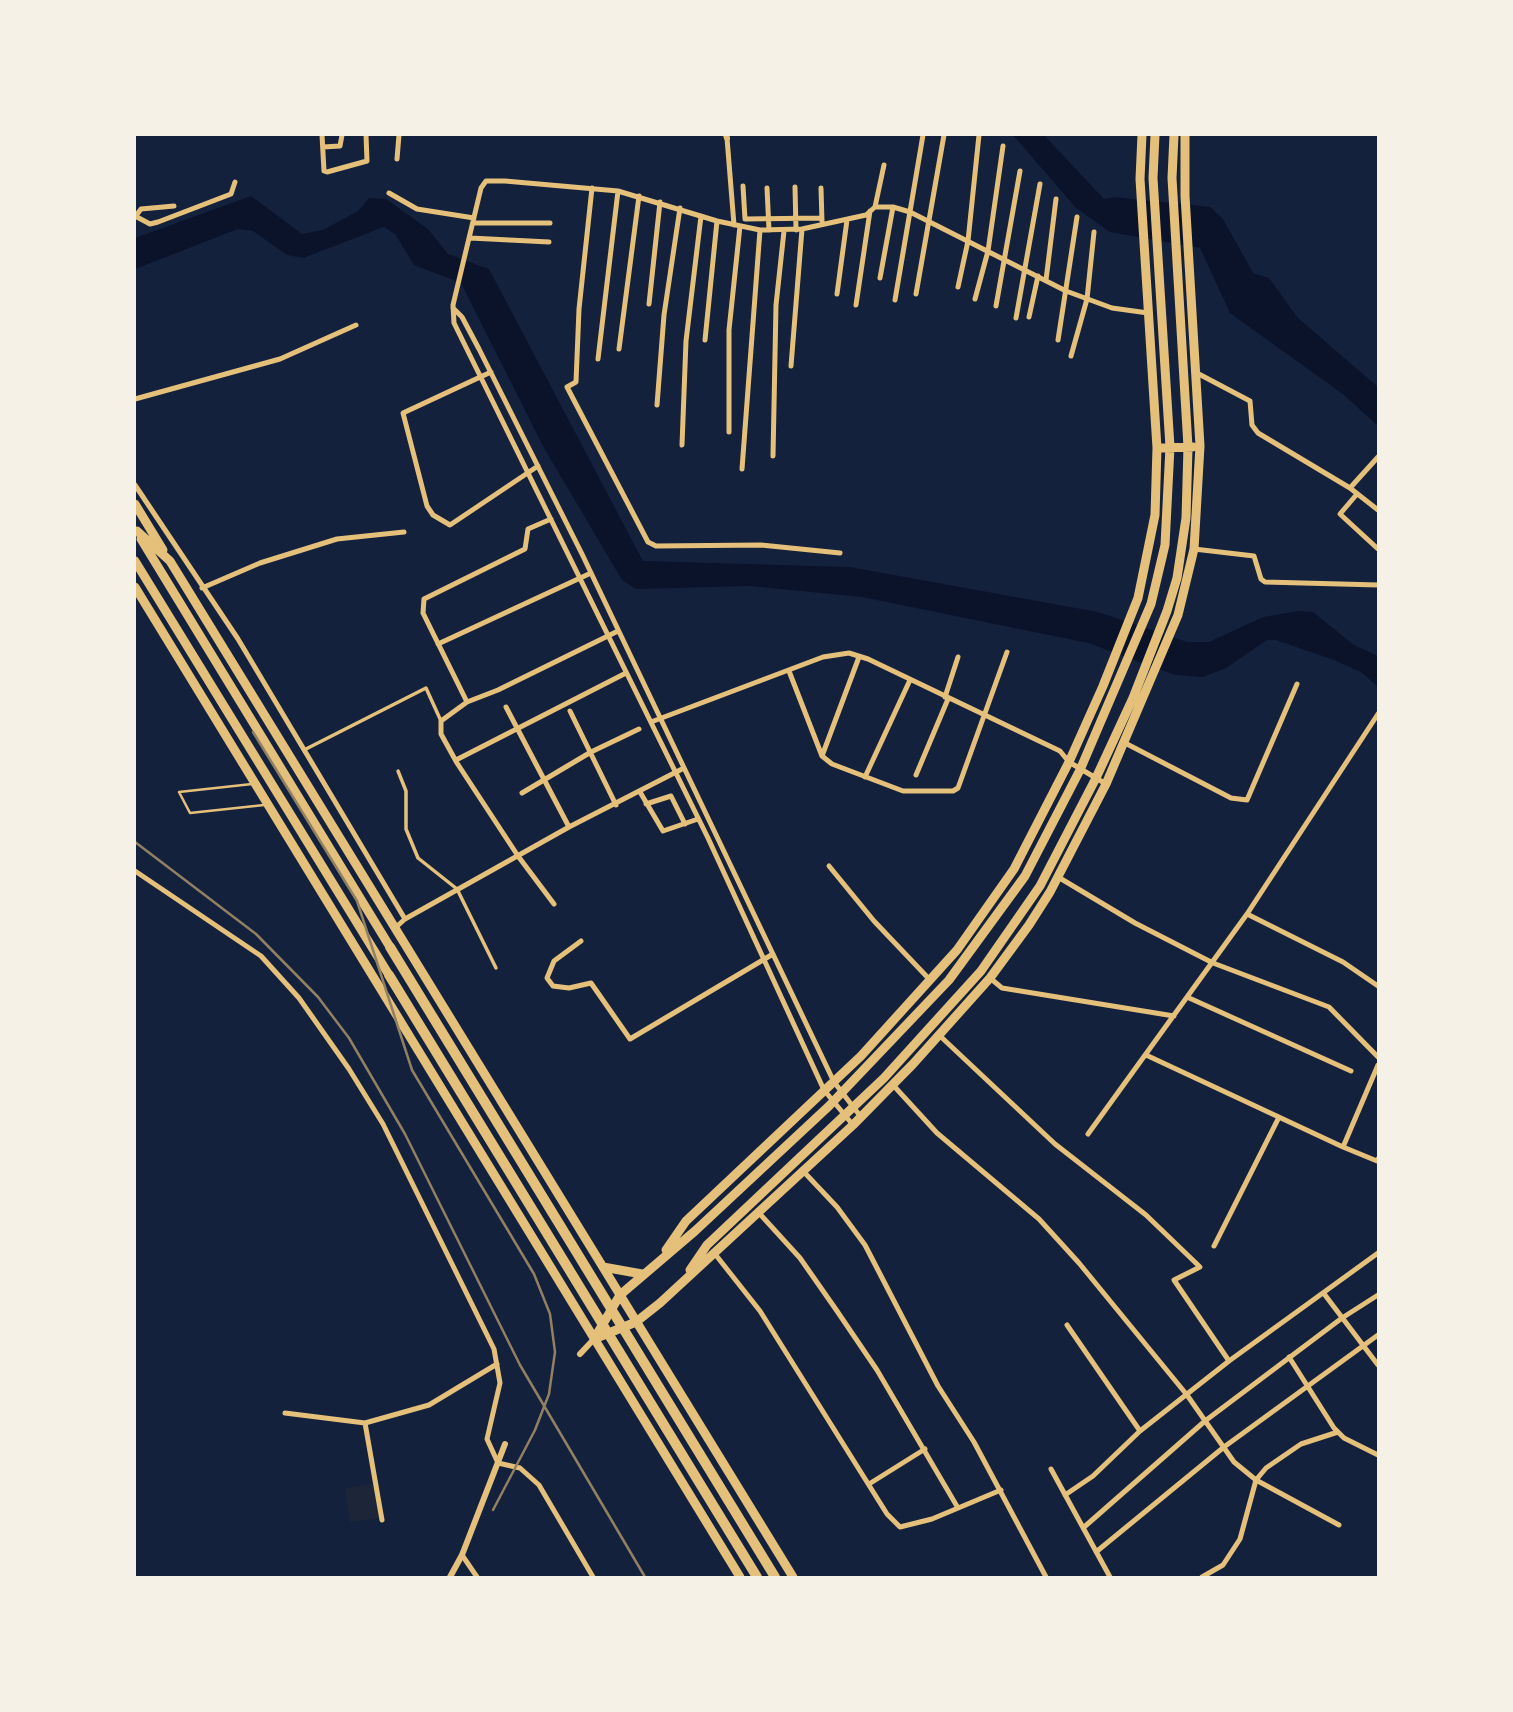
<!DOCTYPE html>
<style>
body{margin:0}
#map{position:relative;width:1513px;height:1712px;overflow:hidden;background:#14213d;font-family:"IBM Plex Sans",sans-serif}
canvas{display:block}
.frame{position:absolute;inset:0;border:136px solid #f6f1e7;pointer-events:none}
</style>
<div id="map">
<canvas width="1513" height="1712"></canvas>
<div class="frame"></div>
</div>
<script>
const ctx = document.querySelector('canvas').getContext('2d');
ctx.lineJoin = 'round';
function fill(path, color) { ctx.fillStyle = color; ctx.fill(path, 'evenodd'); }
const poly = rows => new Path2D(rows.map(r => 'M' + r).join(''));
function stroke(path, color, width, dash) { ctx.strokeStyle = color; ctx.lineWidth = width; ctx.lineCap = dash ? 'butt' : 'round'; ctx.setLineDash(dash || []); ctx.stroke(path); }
fill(poly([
 [374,1484,379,1518,350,1522,345,1488]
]), '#1d2539');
fill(poly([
 [1013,135,1044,135,1104,199,1115,197,1210,207,1223,219,1253,273,1269,278,1298,318,1378,387,1378,426,1344,395,1230,313,1200,248,1110,232,1076,208],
 [251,196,302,234,323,230,358,211,369,198,386,199,428,229,448,254,489,269,643,561,850,567,1098,612,1187,642,1209,642,1263,617,1298,611,1313,612,1354,645,1378,656,1378,687,1361,672,1334,660,1276,640,1267,640,1226,668,1203,677,1175,675,1088,643,862,597,750,586,636,589,622,580,544,448,461,283,414,265,395,234,384,227,303,258,287,255,253,231,238,229,135,269,135,238]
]), '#0b132b');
stroke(poly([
 [252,784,179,792,190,813,264,805]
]), '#e5c07b', 2.5);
stroke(poly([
 [304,750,426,688,441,721],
 [398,771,406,791,406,829,418,858,457,889,496,968]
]), '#e5c07b', 3.5);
stroke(poly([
 [322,135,324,171,327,172,367,161,366,135],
 [727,138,734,225],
 [323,147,340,146,342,135],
 [397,159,399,135],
 [743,186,745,219,822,218],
 [795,187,796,230],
 [592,188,579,309,576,382,567,387,648,542,656,546,761,545,840,553],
 [767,188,769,230],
 [821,188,822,222],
 [389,193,417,209,474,218],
 [875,207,884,165],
 [135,216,150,224,158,222,231,194,235,182],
 [135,217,141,209,174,206],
 [473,223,550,223],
 [470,238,549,242],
 [880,278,893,207],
 [1046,280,1056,199],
 [958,287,968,241,979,135],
 [837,294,847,220],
 [916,294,944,135],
 [975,299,988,251,1003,146],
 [895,300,923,135],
 [649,304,660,202],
 [856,305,870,211],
 [996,306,1020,171],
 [453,308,462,317,479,349,582,554,834,1082,861,1117],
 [1029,317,1038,276],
 [1016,318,1040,184],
 [705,340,717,221],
 [1058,340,1077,217],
 [619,349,639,196],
 [1071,356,1087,299,1094,232],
 [598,359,618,191],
 [791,366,802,229],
 [491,372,403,413,427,506,433,515,450,525,538,466],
 [1195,372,1250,401,1252,425,1258,433,1350,488,1378,510],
 [135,399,280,359,356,325],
 [657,405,664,315,680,208],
 [729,432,729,330,740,226],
 [682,445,686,341,701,216],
 [773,456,776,305,784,231],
 [742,469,760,230],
 [135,485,238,639,405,919,395,928],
 [1350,488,1378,457],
 [1357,494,1340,514,1378,549],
 [1194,549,1254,556,1261,579,1265,582,1378,585],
 [202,588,260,563,337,539,404,532],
 [438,644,591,573],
 [789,671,822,756,832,764,903,791,953,791,958,788,1007,652],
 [945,697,958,657],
 [467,702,423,613,424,599,525,549,528,529,551,519],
 [506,707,569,827],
 [570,711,616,805],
 [651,722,823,657,849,653,868,659,1060,751,1069,762,1106,784],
 [1125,743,1231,798,1247,800,1297,684],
 [822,756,859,657],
 [456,760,626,673],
 [916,775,948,699],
 [865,777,910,680],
 [640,792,663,831,698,819],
 [522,793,591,752,639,729],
 [646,804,671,796,685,824],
 [829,866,874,921,931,981],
 [135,871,261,956,299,998,349,1069,383,1124,494,1349,500,1383,487,1439,498,1463,520,1468,539,1485,593,1577],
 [1058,877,1135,923,1213,963,1329,1007,1378,1057],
 [554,904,518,856,457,763,441,734,441,721,467,702,498,690,618,631],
 [1247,914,1343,962,1378,986],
 [405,919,569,827,684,768],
 [581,941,554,961,547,978,553,986,569,988,591,983,630,1039,773,954],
 [990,978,1002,988,1174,1016],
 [1187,997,1351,1071],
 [939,1035,1055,1144,1146,1215,1200,1267,1174,1280,1229,1361],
 [1146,1055,1343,1147,1377,1161,1378,1159],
 [893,1085,937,1133,1039,1219,1079,1263,1187,1395,1234,1462,1256,1480,1339,1525],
 [853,1125,824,1090,708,838,454,323,453,305,481,188,486,181,505,181,618,191,717,221,760,230,802,229,866,215,875,207,893,207,910,212,1066,291,1112,308,1148,313],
 [1088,1134,1247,914,1378,714],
 [1343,1147,1378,1065],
 [803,1171,837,1207,865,1245,938,1386,974,1442,1046,1577],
 [759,1213,800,1258,837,1311,877,1370,958,1508],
 [1214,1246,1279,1117],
 [715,1254,760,1311,887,1514,900,1527,932,1519,1001,1490],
 [1325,1295,1378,1365],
 [1067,1325,1140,1431],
 [1289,1357,1334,1428,1344,1438,1378,1455],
 [285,1413,365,1423,429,1405,497,1364],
 [365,1423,382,1520],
 [1051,1469,1110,1577],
 [869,1484,925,1449],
 [1065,1495,1093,1476,1140,1431,1229,1361,1378,1253],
 [1083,1528,1205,1421,1342,1318,1378,1295],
 [1096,1552,1224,1447,1378,1335],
 [462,1555,477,1577],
 [1202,1577,1223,1565,1240,1539,1256,1480,1266,1468,1301,1444,1338,1432]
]), '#e5c07b', 5);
stroke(poly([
 [726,135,727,138],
 [580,1354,594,1339],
 [450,1577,462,1555,505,1444]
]), '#e5c07b', 6);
stroke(poly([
 [1157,448,1193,447],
 [135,504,163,550],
 [137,531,170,561,793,1577],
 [141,539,390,947],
 [135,561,389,975],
 [135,587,740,1577],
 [666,1250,686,1221,861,1056,957,950,1014,869,1069,762,1103,686,1138,598,1155,515,1157,448,1140,179,1142,135],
 [603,1267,642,1274],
 [690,1270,707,1245,884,1078,981,971,1040,886,1096,778,1133,698,1167,611,1177,578,1186,518,1188,447,1172,178,1174,135],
 [594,1339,636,1322,660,1303,853,1125,913,1064,990,978,1029,925,1050,892,1106,784,1178,615,1194,549,1200,446,1185,196,1185,135],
 [594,1339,620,1295,695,1231,829,1106,949,980,1025,876,1080,770,1151,604,1165,545,1170,447,1153,178,1155,135]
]), '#e5c07b', 9);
stroke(poly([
 [390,947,775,1577],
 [389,975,757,1577]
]), '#e5c07b', 10);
stroke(poly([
 [253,732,357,901,412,1070,534,1274,550,1314,555,1352,549,1394,535,1430,493,1510],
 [135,842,256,934,318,997,349,1038,405,1134,520,1365,645,1577]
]), '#918062', 2.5);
</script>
